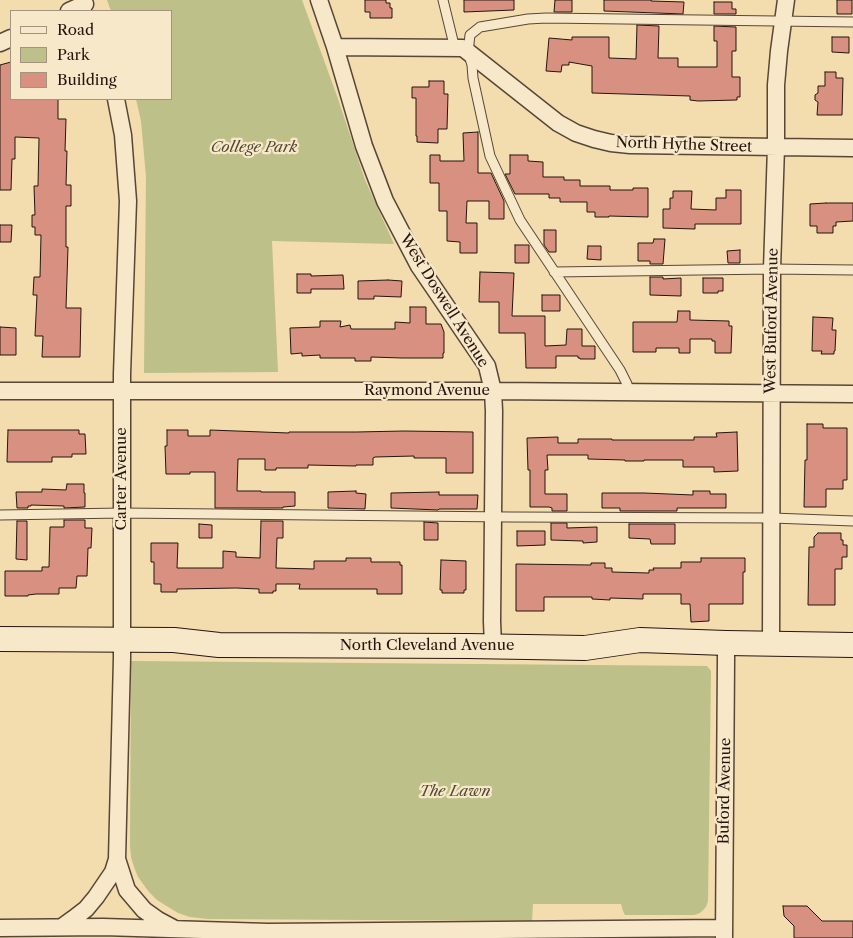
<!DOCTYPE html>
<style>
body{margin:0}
#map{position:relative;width:853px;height:938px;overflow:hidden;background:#f3dcad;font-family:"Libre Caslon Text",serif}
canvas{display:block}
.legend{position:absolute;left:10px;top:10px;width:162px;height:90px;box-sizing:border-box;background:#f7e8ca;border:1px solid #a3947f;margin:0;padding:6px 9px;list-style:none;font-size:15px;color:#25150f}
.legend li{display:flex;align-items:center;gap:10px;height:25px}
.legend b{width:25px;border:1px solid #a3947f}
</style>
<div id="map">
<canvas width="853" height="938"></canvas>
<ul class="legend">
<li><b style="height:6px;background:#f7e8ca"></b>Road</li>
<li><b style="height:14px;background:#bdc088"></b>Park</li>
<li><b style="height:14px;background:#d89180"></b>Building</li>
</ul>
</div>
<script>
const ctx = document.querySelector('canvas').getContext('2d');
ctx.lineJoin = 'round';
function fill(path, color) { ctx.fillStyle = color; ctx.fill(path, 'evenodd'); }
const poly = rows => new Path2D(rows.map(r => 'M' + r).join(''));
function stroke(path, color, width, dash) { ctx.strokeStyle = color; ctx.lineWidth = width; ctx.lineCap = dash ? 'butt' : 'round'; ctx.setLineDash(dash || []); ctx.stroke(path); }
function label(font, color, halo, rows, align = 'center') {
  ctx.font = font + ' "Libre Caslon Text",serif'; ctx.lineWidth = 4.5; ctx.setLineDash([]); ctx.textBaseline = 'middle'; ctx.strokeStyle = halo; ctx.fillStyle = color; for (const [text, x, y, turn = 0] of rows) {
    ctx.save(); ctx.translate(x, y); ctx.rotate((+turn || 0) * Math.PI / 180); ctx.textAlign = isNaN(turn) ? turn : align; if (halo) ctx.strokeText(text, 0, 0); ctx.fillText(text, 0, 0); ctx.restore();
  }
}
fill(poly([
 [107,0,302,0,337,96,365,180,394,244,272,241,278,372,144,373,146,177,141,121,136,99,171,99,171,11,111,11],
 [131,661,707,666,711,671,708,901,706,907,700,913,694,915,625,915,623,911,621,904,533,904,532,921,208,919,190,917,178,913,157,900,149,892,138,877,134,867,131,857,130,846]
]), '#bdc088');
const building = poly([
 [365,0,386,0,386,3,390,3,390,8,392,8,392,18,370,18,370,12,365,12,365,0],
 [464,0,514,0,514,10,464,12,464,0],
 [555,0,572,0,572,12,554,12,555,0],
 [604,0,651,0,651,1,684,2,683,14,604,11,604,0],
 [837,0,852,0,852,14,837,14,837,0],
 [714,2,732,2,732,9,736,9,736,14,714,14,714,2],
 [637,25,659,26,658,58,678,58,678,67,717,67,717,41,714,41,714,26,736,27,736,51,732,51,732,77,740,77,740,97,737,97,737,100,698,101,690,100,690,96,592,93,592,66,569,62,569,65,562,65,561,72,546,71,549,38,572,40,572,37,609,37,609,58,636,59,637,25],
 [832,37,849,37,849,53,832,52,832,37],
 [11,62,11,99,58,99,58,119,66,119,65,151,67,151,66,185,71,185,71,206,66,206,66,247,68,247,66,308,81,308,80,357,42,357,43,336,35,336,37,295,33,295,34,277,40,277,41,235,35,235,35,227,32,227,32,215,35,215,34,186,38,186,39,138,15,137,15,159,12,159,11,190,0,190,0,65,11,62],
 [825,72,836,72,836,78,843,78,842,115,817,115,818,102,815,100,815,95,818,93,818,86,825,86,825,72],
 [429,81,444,81,444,94,448,94,447,129,438,129,438,143,417,142,417,136,416,136,416,98,412,98,412,87,429,87,429,81],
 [478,132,478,173,491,173,504,201,504,219,489,219,489,201,467,201,466,223,477,223,477,253,460,253,460,242,447,241,447,211,439,211,439,183,430,183,430,155,440,155,440,161,464,161,463,133,478,132],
 [510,155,528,155,528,161,543,162,543,177,564,177,564,180,580,180,580,186,610,186,610,190,633,190,633,188,648,188,648,217,609,216,609,217,595,217,595,212,587,212,587,202,560,202,560,198,549,198,549,194,515,194,505,174,510,174,510,155],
 [726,190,741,190,741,224,695,224,695,229,663,228,663,209,670,209,670,198,673,198,673,191,692,191,691,209,716,210,716,198,726,198,726,190],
 [826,203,853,203,853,221,836,222,836,226,833,226,833,233,817,233,817,226,810,226,810,204,826,203],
 [0,225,12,225,11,242,0,242,0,225],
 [544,230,556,230,556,252,549,252,544,245,544,230],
 [654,239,665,239,663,264,650,264,650,261,638,261,638,243,653,243,654,239],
 [515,245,529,245,529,263,515,263,515,245],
 [588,246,601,246,601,260,587,259,588,246],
 [740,250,740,263,728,263,727,251,740,250],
 [480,272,514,273,512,316,545,316,545,346,566,345,567,329,582,329,582,346,595,346,595,359,580,359,580,358,578,358,578,356,556,356,556,368,526,368,525,333,499,333,499,302,479,302,480,272],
 [297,274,311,274,311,276,343,275,344,289,311,289,311,293,297,293,297,274],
 [650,277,663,277,663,279,681,278,681,296,650,295,650,277],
 [703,278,723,278,723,291,718,291,718,293,703,293,703,278],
 [388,280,402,281,401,297,374,296,374,299,358,299,358,281,388,280],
 [542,295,560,295,560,311,542,311,542,295],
 [410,307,426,307,426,324,441,324,444,332,444,353,443,353,443,358,402,358,371,357,371,361,355,361,355,358,320,358,320,355,302,356,302,353,291,354,290,328,320,327,320,321,341,321,340,327,350,325,351,329,395,329,395,322,410,323,410,307],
 [678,311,690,311,690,320,729,321,729,326,732,326,731,353,715,353,715,341,712,341,712,339,690,339,690,353,679,353,679,348,656,348,656,352,633,352,633,322,677,322,678,311],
 [813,317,833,318,832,330,836,330,835,351,834,351,834,354,821,354,822,351,812,351,813,317],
 [0,327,16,328,16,355,0,355,0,327],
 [807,424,823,424,823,428,847,428,847,480,843,480,843,489,826,489,826,507,804,507,805,460,807,460,807,424],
 [8,430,79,430,79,434,85,434,86,454,72,454,72,457,52,457,52,462,7,462,8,430],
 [167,430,188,430,188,436,210,436,210,430,289,433,289,432,356,432,404,431,473,432,473,473,446,473,446,458,414,458,414,456,375,457,373,458,373,465,356,465,356,466,308,465,308,468,276,468,276,470,265,470,265,459,238,459,237,491,261,491,261,492,295,492,295,506,283,507,283,508,215,508,215,472,190,472,190,474,166,474,165,446,167,446,167,430],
 [737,432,738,471,714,472,714,467,683,467,683,460,644,460,644,461,625,461,625,460,588,459,588,455,547,455,548,470,545,470,545,494,567,494,567,511,552,511,552,508,549,507,530,507,530,470,528,470,527,438,558,437,558,443,578,443,578,439,612,439,612,440,694,440,694,437,717,437,716,433,737,432],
 [67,484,84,484,84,493,85,493,85,507,64,508,64,506,31,505,31,506,28,506,28,508,17,508,16,492,42,492,42,489,66,490,67,484],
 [356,491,356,493,366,494,365,509,328,508,328,492,356,491],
 [693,491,710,491,710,494,726,494,726,508,677,508,677,511,620,511,620,508,602,508,602,493,644,493,693,495,693,491],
 [439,492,439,495,478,495,477,509,439,509,438,510,391,508,391,493,439,492],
 [64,520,85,520,85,528,92,528,91,548,88,548,87,576,77,576,76,588,59,588,59,594,36,594,28,595,28,596,5,596,5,571,42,571,42,567,49,567,50,527,64,527,64,520],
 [17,521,27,521,27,560,16,559,17,521],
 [261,521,283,521,283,538,277,538,276,568,314,569,314,561,346,561,346,558,371,558,371,562,400,562,400,565,402,565,402,594,377,594,377,589,299,589,300,584,276,584,276,591,273,591,273,593,259,593,259,589,236,588,177,589,177,592,161,592,161,584,154,584,154,562,151,562,151,543,178,543,177,568,223,568,223,551,236,552,236,557,260,558,261,521],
 [424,522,438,523,438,540,424,540,424,522],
 [551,523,567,523,567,528,597,527,597,542,583,543,583,541,551,540,551,523],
 [199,524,212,525,212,538,199,538,199,524],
 [629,524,675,524,675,544,651,544,650,539,629,538,629,524],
 [517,531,545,531,545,545,517,546,517,531],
 [818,533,841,533,841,540,843,540,843,545,847,545,847,557,842,557,842,569,835,569,835,605,808,605,809,547,814,547,814,537,818,533],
 [701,558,745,558,745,572,743,572,743,604,709,604,709,621,691,622,690,604,681,604,681,594,643,594,643,599,610,598,610,600,592,599,592,597,544,597,544,611,516,611,516,564,591,565,591,563,605,563,605,568,612,568,612,572,649,573,649,570,654,570,653,568,681,568,681,562,701,562,701,558],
 [441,560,466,561,466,590,464,590,464,593,442,593,442,590,440,590,441,560],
 [783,906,807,906,822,921,853,921,853,938,794,938,794,926,784,916,783,906]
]);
fill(building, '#d89180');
stroke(building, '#25150f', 1);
const lane = poly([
 [443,0,455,49],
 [554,272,772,269,853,270],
 [628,393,627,384,620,370,520,220,490,156,473,78,472,65,468,52,470,35,480,27,528,19,546,18,853,22],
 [0,515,122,513,509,517,772,518,853,521]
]);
const street = poly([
 [319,0,335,47,364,146,385,201,419,266,487,366,493,391,494,411,492,621,493,646],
 [69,11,85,4],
 [0,43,11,38],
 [335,47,463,48,558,123,576,133,594,139,611,143,630,145,853,148],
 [0,391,493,391,853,394],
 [771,643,772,269,776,147,776,85,779,51,786,0],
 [117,859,127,890,144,910,158,920,173,928],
 [62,927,73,919,86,909,96,897,113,872,117,859,122,658,122,374,128,201,123,135,116,99],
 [0,928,103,927,268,932,724,928],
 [724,938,726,659,726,643]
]);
const secondary = poly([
 [0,639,174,640,219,645,468,646,585,648,640,640,726,643,853,645]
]);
stroke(lane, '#584736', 11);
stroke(street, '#584736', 19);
stroke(secondary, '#25150f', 26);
stroke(lane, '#f7e8ca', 9);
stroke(street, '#f7e8ca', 16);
stroke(secondary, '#f7e8ca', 24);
label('15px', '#25150f', '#f7e8ca', [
 ["North Hythe Street",684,145,2],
 ["West Doswell Avenue",444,301,58],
 ["West Buford Avenue",772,321,-89],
 ["Raymond Avenue",427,391],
 ["Carter Avenue",122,479,-90],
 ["North Cleveland Avenue",427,646],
 ["Buford Avenue",725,791,-89]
]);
label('italic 15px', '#534833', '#f7e8ca', [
 ["College Park",254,148],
 ["The Lawn",455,792]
]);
</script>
